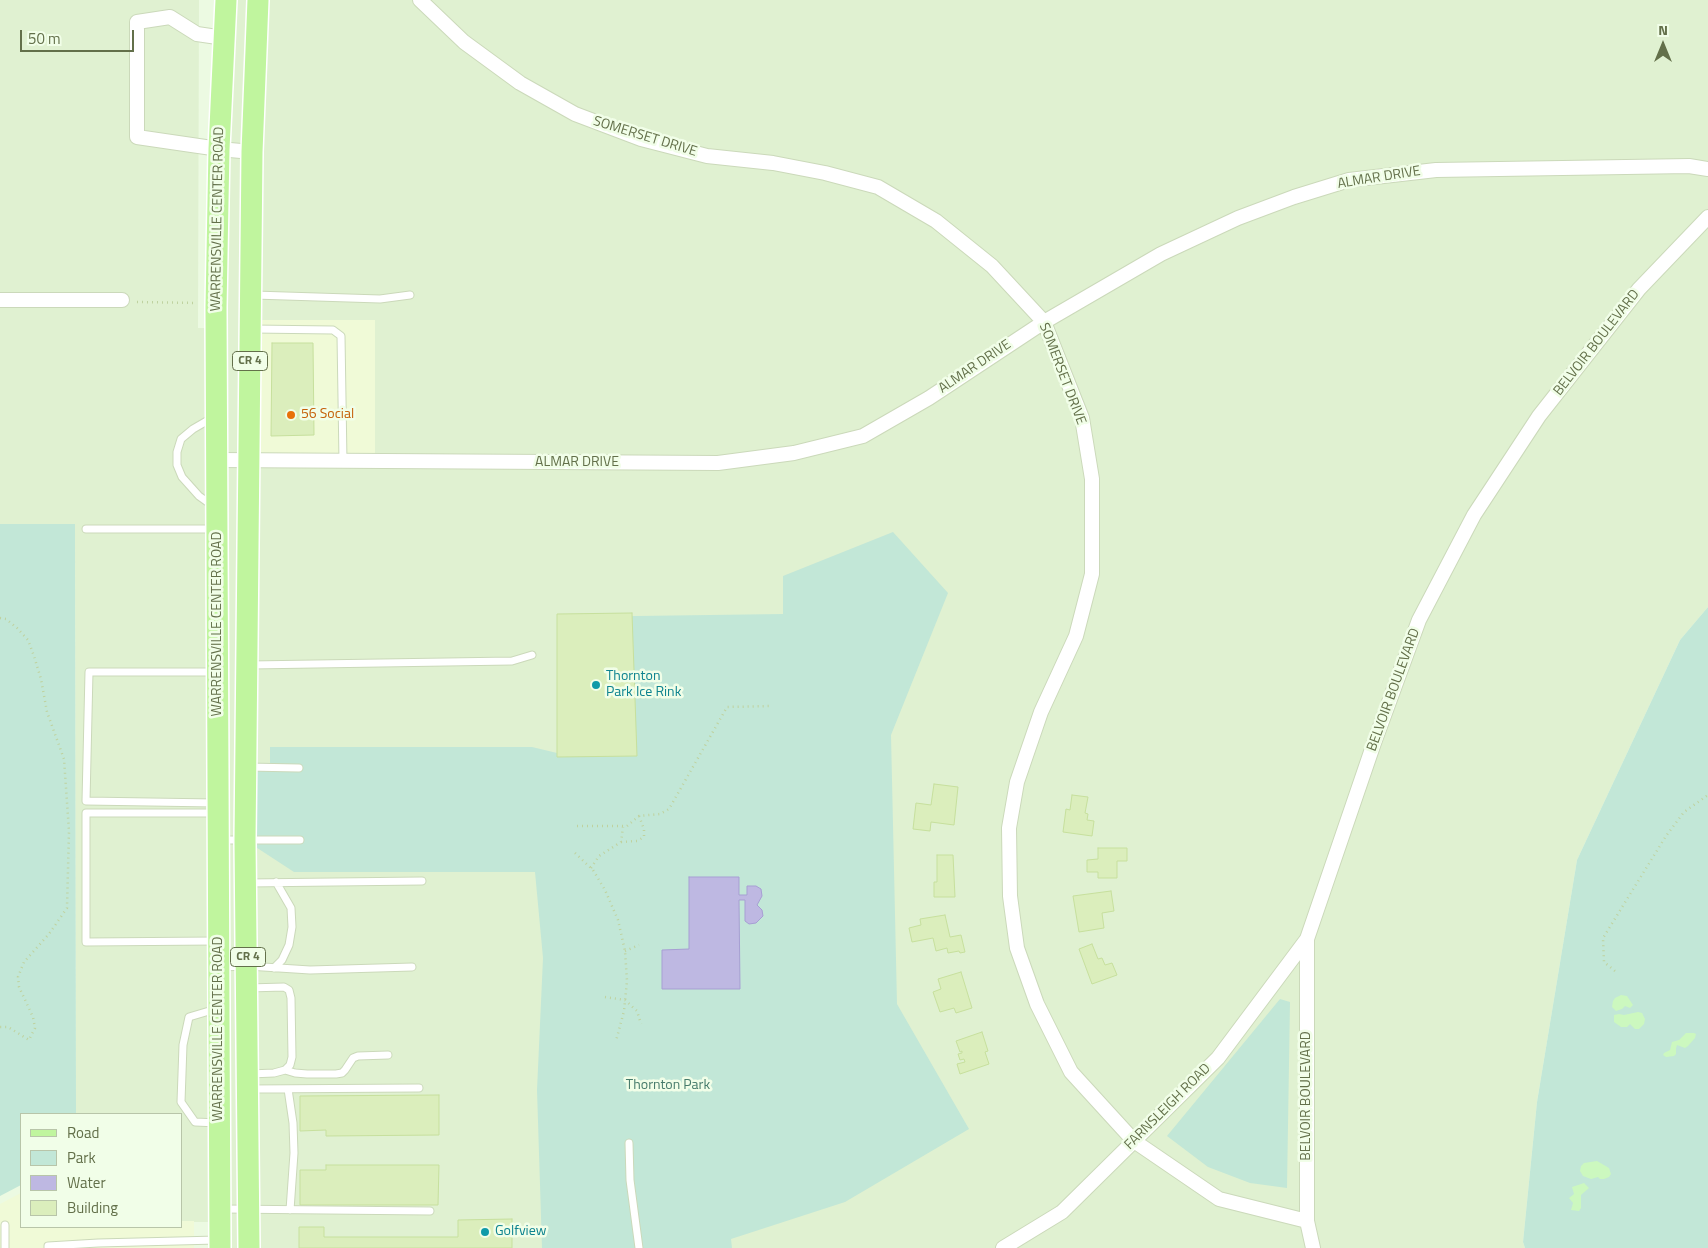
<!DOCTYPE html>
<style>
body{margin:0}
#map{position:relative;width:1708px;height:1248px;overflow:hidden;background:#ecfae2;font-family:"Titillium Web",sans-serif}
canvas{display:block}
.legend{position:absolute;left:20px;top:1113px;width:162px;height:115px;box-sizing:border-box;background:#f1fee8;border:1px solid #b8c5a9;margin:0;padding:6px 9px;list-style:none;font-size:15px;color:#63704a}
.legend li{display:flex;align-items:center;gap:10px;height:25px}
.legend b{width:25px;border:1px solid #b8c5a9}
.north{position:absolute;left:1638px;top:20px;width:50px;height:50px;-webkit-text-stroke:4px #f1fee8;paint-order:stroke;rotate:0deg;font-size:14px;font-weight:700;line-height:20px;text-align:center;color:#63704a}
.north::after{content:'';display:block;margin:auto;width:18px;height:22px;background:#63704a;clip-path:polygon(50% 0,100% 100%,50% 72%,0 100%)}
.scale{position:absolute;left:20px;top:30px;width:114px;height:22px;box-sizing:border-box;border:2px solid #63704a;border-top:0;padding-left:6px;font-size:15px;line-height:18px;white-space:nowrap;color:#63704a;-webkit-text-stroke:4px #f1fee8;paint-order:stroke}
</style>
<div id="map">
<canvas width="1708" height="1248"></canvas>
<ul class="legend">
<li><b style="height:6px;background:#c0f59e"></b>Road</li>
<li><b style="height:14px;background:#c2e7d7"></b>Park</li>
<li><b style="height:14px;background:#beb8e2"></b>Water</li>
<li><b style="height:14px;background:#dbeebc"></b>Building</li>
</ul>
<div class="north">N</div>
<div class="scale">50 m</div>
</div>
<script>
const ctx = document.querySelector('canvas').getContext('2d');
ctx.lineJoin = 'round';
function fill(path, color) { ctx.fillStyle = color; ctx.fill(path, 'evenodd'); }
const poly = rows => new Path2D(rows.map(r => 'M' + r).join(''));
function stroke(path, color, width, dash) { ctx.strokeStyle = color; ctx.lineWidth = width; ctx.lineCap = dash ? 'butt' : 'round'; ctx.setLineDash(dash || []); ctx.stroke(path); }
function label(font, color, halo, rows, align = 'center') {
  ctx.font = font + ' "Titillium Web",sans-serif'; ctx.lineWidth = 5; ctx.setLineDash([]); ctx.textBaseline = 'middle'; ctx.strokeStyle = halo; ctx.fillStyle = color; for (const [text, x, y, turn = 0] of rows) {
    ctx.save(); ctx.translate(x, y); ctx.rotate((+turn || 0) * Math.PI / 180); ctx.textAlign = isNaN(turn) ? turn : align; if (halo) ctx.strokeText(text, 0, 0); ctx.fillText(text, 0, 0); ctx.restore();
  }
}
fill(poly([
 [0,0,199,0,198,328,216,328,226,0,1708,0,1708,607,1680,640,1577,860,1537,1102,1523,1242,1525,1248,220,1248,220,1222,181,1222,181,1114,76,1114,75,524,0,524]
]), '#e0f1d1');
fill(poly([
 [251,320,375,320,375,461,249,461],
 [21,1193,21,1227,181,1227,181,1221,194,1221,194,1248,0,1248,0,1204]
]), '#f0fad7');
fill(poly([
 [0,524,75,524,76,1114,21,1114,21,1185,0,1196],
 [893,532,948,593,891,735,897,1004,969,1129,845,1202,731,1239,732,1248,542,1248,537,1090,543,958,535,872,294,872,245,840,246,767,270,767,270,747,532,747,557,753,563,617,783,614,783,576],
 [1708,607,1708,1248,1525,1248,1523,1242,1537,1102,1577,860,1680,640],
 [1280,999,1290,1002,1287,1188,1250,1183,1208,1167,1167,1136]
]), '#c2e7d7');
fill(poly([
 [1621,995,1627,996,1633,1005,1630,1008,1625,1006,1622,1009,1616,1011,1612,1007,1613,1001,1615,998],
 [1638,1012,1642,1013,1645,1019,1644,1024,1639,1029,1635,1029,1630,1024,1627,1027,1621,1027,1614,1022,1614,1015,1619,1014,1624,1015],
 [1686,1033,1694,1033,1696,1034,1695,1038,1688,1046,1685,1048,1677,1045,1676,1048,1676,1054,1674,1056,1666,1057,1663,1055,1664,1053,1670,1050,1672,1042,1679,1040],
 [1597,1161,1609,1168,1611,1174,1609,1177,1604,1179,1600,1179,1598,1177,1591,1179,1583,1176,1580,1171,1581,1166,1584,1163],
 [1584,1183,1589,1188,1581,1195,1581,1208,1579,1211,1571,1210,1573,1203,1569,1198,1574,1194,1572,1187]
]), '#ccf8bf');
const water = poly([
 [689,877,739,877,739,895,747,895,747,886,756,886,761,889,762,896,757,905,762,910,763,916,756,923,749,924,745,921,745,900,739,900,740,989,662,989,662,950,689,949,689,877]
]);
fill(water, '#beb8e2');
stroke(water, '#a79fd3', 1);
const building = poly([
 [272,343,313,343,314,435,271,436,272,343],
 [632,613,637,756,557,757,557,614,632,613],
 [934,784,958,787,954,825,931,822,930,831,913,829,916,803,931,805,934,784],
 [1072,795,1088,797,1085,813,1088,814,1087,820,1094,821,1092,836,1063,832,1066,809,1070,810,1072,795],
 [1098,848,1127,848,1127,861,1117,861,1117,878,1098,878,1098,872,1087,872,1087,860,1098,859,1098,848],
 [937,855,953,855,955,897,934,897,934,882,937,882,937,855],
 [1111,891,1114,911,1102,913,1104,928,1079,932,1073,896,1111,891],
 [945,915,950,937,961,935,965,952,960,953,959,951,948,953,947,948,936,951,933,938,912,942,909,928,921,925,920,919,945,915],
 [1092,944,1098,959,1102,958,1105,965,1112,963,1117,975,1092,984,1079,949,1092,944],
 [961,972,972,1008,956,1013,954,1008,940,1012,933,992,941,989,938,979,961,972],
 [982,1032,988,1051,985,1052,989,1064,960,1074,957,1064,965,1062,964,1059,960,1060,958,1054,962,1053,962,1051,960,1052,956,1041,982,1032],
 [439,1095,439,1135,326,1136,326,1130,300,1131,300,1096,439,1095],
 [326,1165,439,1165,438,1205,300,1205,300,1170,326,1170,326,1165],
 [512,1219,512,1248,299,1248,299,1227,324,1227,324,1237,458,1237,458,1220,512,1219]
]);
fill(building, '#dbeebc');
stroke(building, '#c7e09d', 1);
const service = poly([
 [254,295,380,299,410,295],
 [253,329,333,330,341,336,343,461],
 [212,418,193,429,181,439,177,452,177,465,182,477,199,496,213,506],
 [86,529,214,529],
 [250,665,512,661,532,655],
 [215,672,89,672,86,801,215,803],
 [247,767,299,768],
 [216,813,86,813,86,942,216,941],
 [221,840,300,840],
 [247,883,422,881],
 [220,967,248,966,310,970,412,967],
 [274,968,282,960,289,945,292,927,291,908,276,882],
 [248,988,284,987,289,990,291,998,292,1057,290,1065,285,1070,274,1073,250,1074],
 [216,1009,189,1017,183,1045,181,1102,195,1122,218,1123],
 [285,1070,295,1073,307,1074,336,1074,342,1073,345,1070,353,1058,358,1056,388,1055],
 [249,1089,419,1088],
 [288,1089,293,1123,294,1153,290,1210],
 [629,1143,630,1180,639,1248],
 [223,1209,430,1211],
 [5,1225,5,1248],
 [48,1248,48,1246,98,1243,217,1240]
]);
const minor = poly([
 [420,0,464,42,520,83,575,114,641,139,707,156,773,163,825,173,878,187,936,221,992,266,1044,322,1082,418,1092,479,1092,574,1076,636,1041,712,1017,782,1009,828,1010,896,1017,948,1037,1004,1071,1072,1134,1141,1219,1199,1307,1221],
 [224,38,197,34,170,17,137,22,137,137,219,149,252,152],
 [0,300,122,300],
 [217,460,718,463,794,453,863,436,929,398,1044,322,1161,254,1238,218,1294,197,1349,180,1436,170,1689,166,1708,169],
 [1003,1248,1062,1212,1218,1058,1307,939],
 [1313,1248,1307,1221,1307,939,1374,743,1419,620,1474,515,1539,416,1639,289,1708,217]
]);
const primary = poly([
 [220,1248,216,307,219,149,226,0],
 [249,1248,245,840,252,152,258,0]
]);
stroke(service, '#cbd9ba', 9);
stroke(minor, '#cbd9ba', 16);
stroke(primary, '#fff', 24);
stroke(poly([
 [137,302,197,303],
 [0,618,6,619,17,628,28,640,34,656,41,679,47,712,64,759,69,831,67,908,49,934,24,962,18,977,19,987,33,1017,35,1028,29,1040,8,1027,0,1027],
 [577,826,627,826,639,816,660,814,669,809,727,707,772,706],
 [621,842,637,841,644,837,644,829,639,816],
 [575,853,593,870,605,890,618,920,625,951,627,981,624,1011,616,1041],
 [591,868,599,856,621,842,623,827],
 [625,951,639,945],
 [1615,971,1604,962,1603,938,1666,836,1684,812,1708,795],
 [605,997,625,1000,637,1011,641,1024]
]), '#bfd29f', 2.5, [1, 4]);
stroke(service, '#fff', 7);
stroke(minor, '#fff', 14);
stroke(primary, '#c0f59e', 21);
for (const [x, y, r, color] of [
 [291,415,5,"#e8710a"],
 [596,685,5,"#0f9aa8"],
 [485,1232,5,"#0f9aa8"]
]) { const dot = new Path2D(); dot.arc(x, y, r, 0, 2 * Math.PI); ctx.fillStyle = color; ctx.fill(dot); stroke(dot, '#f1fee8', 2); }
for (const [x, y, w] of [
 [250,361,35],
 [248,957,35]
]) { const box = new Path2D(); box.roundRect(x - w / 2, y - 9.5, w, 19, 4); ctx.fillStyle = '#f1fee8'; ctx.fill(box); stroke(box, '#63704a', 1); }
label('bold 12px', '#63704a', null, [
 ["CR 4",250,361],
 ["CR 4",248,957]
]);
label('14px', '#63704a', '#f1fee8', [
 ["SOMERSET DRIVE",645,137,17],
 ["ALMAR DRIVE",1379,178,-9],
 ["WARRENSVILLE CENTER ROAD",218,219,-89],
 ["BELVOIR BOULEVARD",1597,343,-52],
 ["ALMAR DRIVE",975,367,-34],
 ["SOMERSET DRIVE",1062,374,69],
 ["ALMAR DRIVE",577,463],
 ["WARRENSVILLE CENTER ROAD",218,624,-90],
 ["BELVOIR BOULEVARD",1394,690,-70],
 ["WARRENSVILLE CENTER ROAD",219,1029,-90],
 ["BELVOIR BOULEVARD",1307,1096,-90],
 ["FARNSLEIGH ROAD",1168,1107,-45]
]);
label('14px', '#c56008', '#f1fee8', [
 ["56 Social",301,415]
], 'left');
label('14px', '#0d838f', '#f1fee8', [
 ["Thornton",606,677],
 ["Park Ice Rink",606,693],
 ["Golfview",495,1232]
], 'left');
label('14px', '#467b6b', '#f1fee8', [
 ["Thornton Park",668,1086]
]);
</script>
